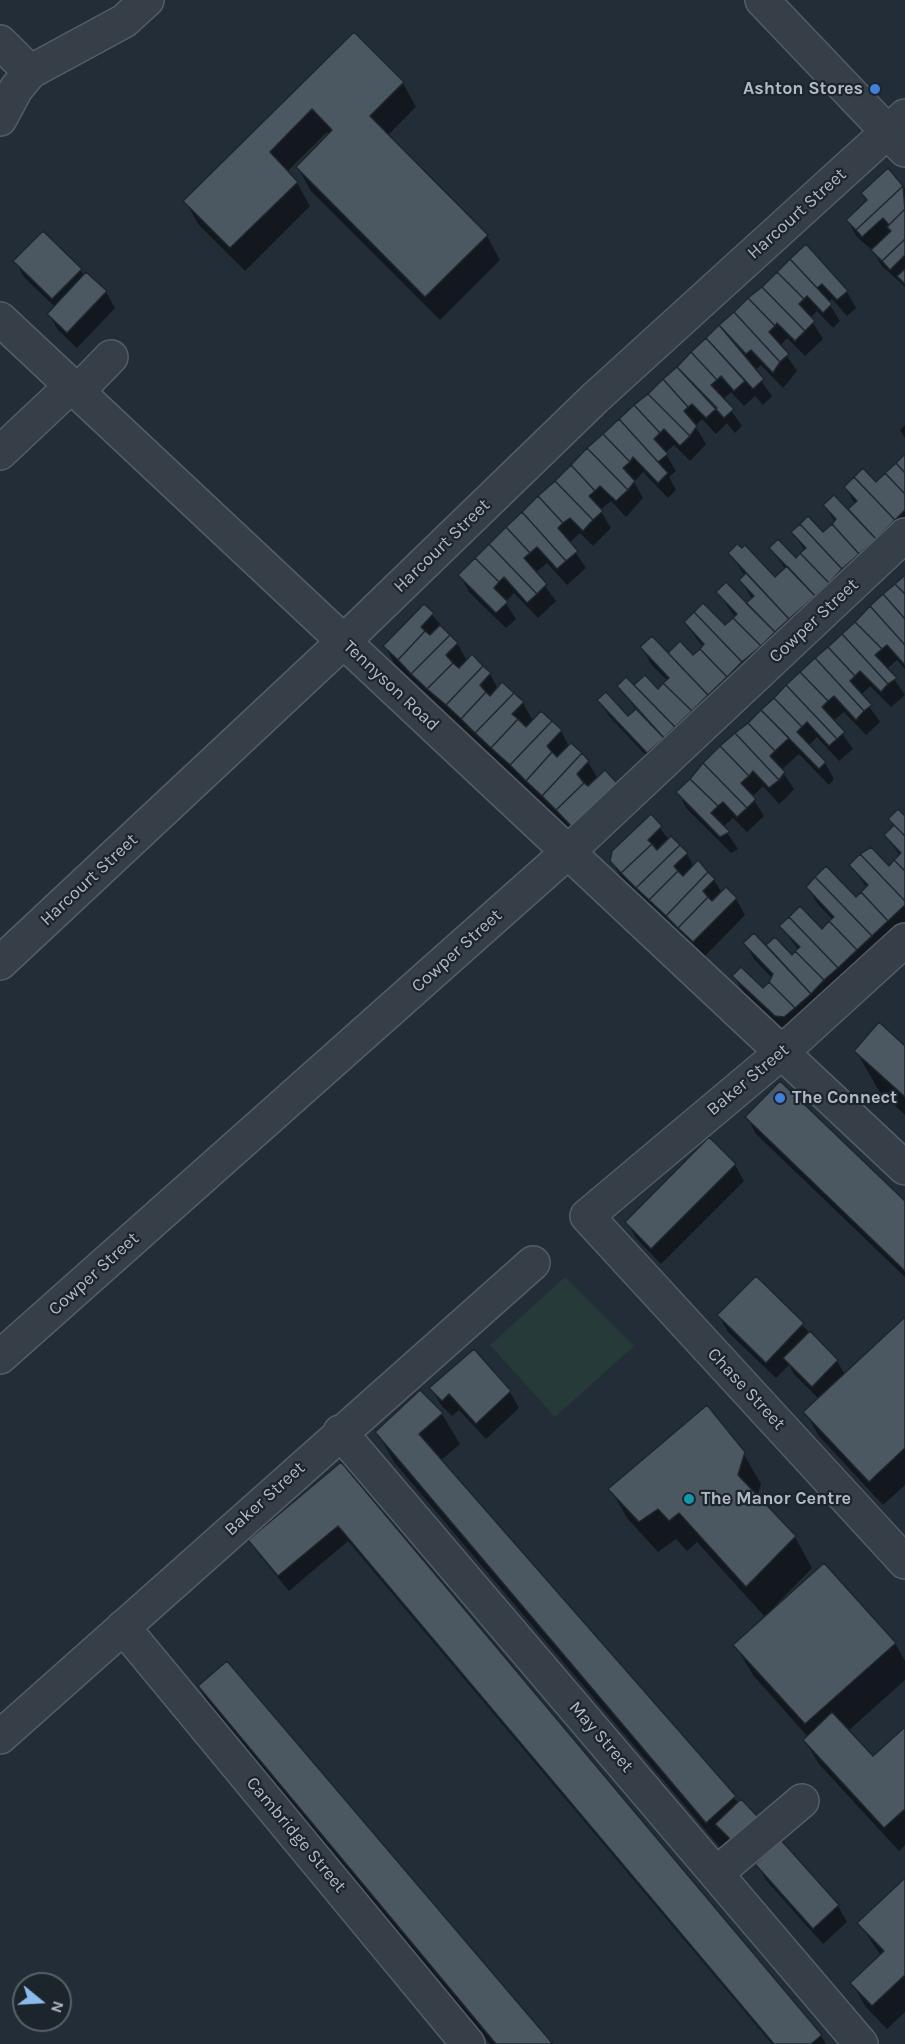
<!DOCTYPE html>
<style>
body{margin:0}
#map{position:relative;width:905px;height:2044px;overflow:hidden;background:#232d37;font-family:Karla,sans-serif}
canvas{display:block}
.north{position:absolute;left:12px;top:1972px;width:60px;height:60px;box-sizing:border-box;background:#1c242c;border:2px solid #586069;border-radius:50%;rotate:108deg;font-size:16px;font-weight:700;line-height:24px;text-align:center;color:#b1bac4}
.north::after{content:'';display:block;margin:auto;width:21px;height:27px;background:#8cbbee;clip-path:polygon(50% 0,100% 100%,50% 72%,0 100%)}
</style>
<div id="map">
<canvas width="905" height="2044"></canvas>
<div class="north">N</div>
</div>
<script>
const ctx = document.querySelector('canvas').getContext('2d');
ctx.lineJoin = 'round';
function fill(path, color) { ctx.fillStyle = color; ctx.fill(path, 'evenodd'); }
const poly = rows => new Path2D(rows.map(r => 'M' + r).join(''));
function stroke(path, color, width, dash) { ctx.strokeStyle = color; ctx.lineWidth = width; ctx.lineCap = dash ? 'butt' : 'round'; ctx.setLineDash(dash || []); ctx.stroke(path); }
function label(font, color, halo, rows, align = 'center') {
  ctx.font = font + ' Karla,sans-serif'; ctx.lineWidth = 4.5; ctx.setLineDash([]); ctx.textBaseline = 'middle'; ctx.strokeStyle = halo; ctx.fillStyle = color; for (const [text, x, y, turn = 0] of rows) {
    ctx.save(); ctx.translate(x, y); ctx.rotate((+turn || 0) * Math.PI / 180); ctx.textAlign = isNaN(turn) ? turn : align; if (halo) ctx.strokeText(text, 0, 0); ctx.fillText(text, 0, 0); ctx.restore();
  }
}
fill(poly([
 [565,1277,634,1346,555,1417,490,1345]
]), '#263a39');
fill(poly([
 [354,34,403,83,416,107,387,136,487,236,500,260,440,320,311,191,298,168,330,135,327,132,287,172,297,183,310,206,245,271,199,225,185,201],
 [887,170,905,189,905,287,882,266,873,251,857,237,848,221,867,202,862,194],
 [806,246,847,292,856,308,847,316,832,299,828,302,840,321,833,328,817,311,810,318,823,339,805,356,787,338,780,346,797,371,783,388,761,365,754,371,772,396,763,405,755,396,744,406,731,392,723,399,742,426,735,433,727,423,716,434,702,419,695,426,706,444,690,461,674,445,665,453,676,471,669,477,676,490,668,498,643,472,634,482,643,498,626,517,611,501,600,510,611,528,593,546,580,533,569,543,586,568,567,585,547,563,535,573,556,601,538,618,514,593,505,602,516,619,506,628,469,592,460,575,588,449],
 [15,261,80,269,84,276,106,292,115,308,77,348,58,330,49,314,55,307,24,277],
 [905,425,905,438,900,430],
 [905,456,905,533,658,768,609,716,599,700,628,718,637,711,619,686,634,687,644,677,658,691,668,681,651,664,642,647,668,655,693,657,703,647,685,623,725,627,735,617,718,593,746,605,752,599,741,581,745,576,730,553,775,579,786,570,771,548,796,560,805,551,793,532,823,534,834,521,825,505,848,511,855,504,846,488,876,484],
 [905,576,905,669,897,660,887,669,905,695,891,707,870,686,861,695,880,722,866,735,844,712,833,721,853,749,839,761,817,737,808,746,825,763,834,779,829,785,799,754,781,770,794,789,788,796,779,804,763,786,752,797,764,816,747,832,733,818,723,827,738,849,731,853,687,809,678,793,721,747],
 [424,606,457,643,467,661,490,674,498,689,523,703,533,721,561,731,569,747,588,762,598,779,605,772,616,784,582,842,394,663,385,646],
 [651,816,669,840,687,854,694,867,714,880,722,893,736,899,745,915,703,958,621,878,612,861],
 [905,818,905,929,786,1032,744,993,734,977,764,991,772,978,754,959,745,943,766,947,775,939,792,957,799,951,781,926,822,931,833,920,817,903,807,887,856,899,867,888,851,865,889,868,900,856,886,835,894,827,890,820],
 [905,1048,905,1115,879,1091,856,1051],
 [747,1117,905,1203,905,1277,756,1134],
 [735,1165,744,1181,661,1264,636,1238,627,1222],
 [756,1278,837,1361,845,1375,905,1319,905,1485,883,1505,819,1436,805,1412,819,1399,794,1374,789,1365,776,1378,728,1332,719,1316],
 [431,1388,510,1392,519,1408,486,1439,459,1410,452,1416,441,1405],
 [420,1392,442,1414,460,1444,440,1461,739,1804,759,1821,724,1852,394,1462,377,1432],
 [743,1453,761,1484,757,1498,795,1537,812,1568,773,1608,895,1643,905,1661,905,1680,848,1731,873,1758,905,1729,905,1845,899,1851,819,1764,805,1741,808,1737,753,1675,735,1645,766,1618,697,1542,687,1551,676,1539,658,1552,628,1519,610,1489],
 [340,1464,821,2036,826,2044,772,2044,348,1541,289,1591,260,1556,250,1540],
 [199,1687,551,2044,490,2044,217,1717],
 [757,1864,838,1906,847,1922,823,1944,766,1880],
 [905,1880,905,2012,887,2029,866,2007,852,1983,881,1956,859,1923]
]), '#0007');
const building = poly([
 [354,32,404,82,370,116,488,235,425,297,296,167,332,130,312,109,270,152,298,182,230,248,183,201,354,32],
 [888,168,903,186,856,230,846,220,867,200,861,193,888,168],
 [903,186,905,209,889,225,883,218,862,237,856,230,903,186],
 [905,209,905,239,882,261,871,250,891,231,887,227,905,209],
 [43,231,82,269,52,299,13,261,43,231],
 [905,239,905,255,890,270,882,261,905,239],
 [806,244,848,291,837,300,822,284,817,288,790,259,806,244],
 [790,259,832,304,823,313,807,296,804,299,777,272,790,259],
 [905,269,905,284,897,276,905,269],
 [86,272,107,291,67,333,47,314,86,272],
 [777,272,804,299,799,304,815,321,805,331,762,287,777,272],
 [762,287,805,331,795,341,777,323,775,326,748,298,762,287],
 [748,298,775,326,769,332,789,354,780,362,734,312,748,298],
 [734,312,780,362,773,373,751,350,746,354,719,325,734,312],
 [719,325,764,379,753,389,706,338,719,325],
 [706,338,745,381,734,391,721,376,717,380,691,352,706,338],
 [691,352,717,380,711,385,734,409,724,418,677,367,691,352],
 [677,367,717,408,706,418,692,404,688,407,663,379,677,367],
 [663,379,688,407,684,411,697,426,690,436,648,394,663,379],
 [648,394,690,436,680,446,664,429,660,433,634,405,648,394],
 [634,405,660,433,654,439,668,454,658,462,619,419,634,405],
 [619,419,668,473,658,483,633,457,630,462,603,434,619,419],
 [603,434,630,462,623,468,635,481,628,490,587,448,603,434],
 [587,448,628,490,616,501,600,486,595,491,571,465,587,448],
 [905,454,905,473,896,463,905,454],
 [896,463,905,473,905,494,885,473,896,463],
 [571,465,595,491,589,496,603,511,593,520,555,481,571,465],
 [863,468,876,482,885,473,905,494,905,510,895,520,854,477,863,468],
 [854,477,895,520,876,539,848,509,857,501,844,487,854,477],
 [555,481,593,520,583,531,570,518,563,523,538,496,555,481],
 [834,495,876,539,859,554,832,524,836,519,823,505,834,495],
 [538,496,563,523,558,528,578,551,566,561,522,512,538,496],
 [522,512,566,561,557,569,537,547,530,553,506,527,522,512],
 [808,516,823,532,832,524,859,554,842,569,800,524,808,516],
 [800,524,842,569,829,583,800,553,806,548,791,532,800,524],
 [506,527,530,553,524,558,547,584,537,594,489,544,506,527],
 [778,539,796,558,800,553,829,583,815,596,769,548,778,539],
 [489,544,537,594,527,603,504,577,499,582,475,558,489,544],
 [737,544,742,548,745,545,775,577,787,566,815,596,789,619,728,553,737,544],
 [475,558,499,582,494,588,508,602,496,613,458,575,475,558],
 [746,573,789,619,775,632,746,603,754,596,739,580,746,573],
 [905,575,905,594,895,584,905,575],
 [726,582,775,632,761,646,733,618,737,614,716,592,726,582],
 [895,584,905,594,905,619,883,594,895,584],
 [883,594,905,619,905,645,870,606,883,594],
 [703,603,725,625,733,618,761,646,742,662,694,612,703,603],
 [424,604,434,613,421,627,425,631,398,660,383,646,424,604],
 [870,606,905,645,905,665,887,645,882,649,855,622,870,606],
 [694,612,742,662,727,677,700,649,704,644,684,622,694,612],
 [855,622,882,649,875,655,897,678,888,684,842,634,855,622],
 [440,625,450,635,411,674,398,660,425,631,430,635,440,625],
 [842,634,888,684,881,692,860,671,855,676,828,647,842,634],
 [450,635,458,643,446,655,453,663,427,689,411,674,450,635],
 [652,636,708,695,692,711,663,683,669,678,640,647,652,636],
 [680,641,693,655,700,649,727,677,708,695,668,653,680,641],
 [828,647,855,676,850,681,872,705,864,711,815,658,828,647],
 [472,654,483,666,446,705,427,689,453,663,459,668,472,654],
 [815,658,864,711,856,720,834,696,828,701,800,672,815,658],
 [483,666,491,673,480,685,486,692,461,719,446,705,483,666],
 [800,672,828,701,822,707,845,732,837,739,786,685,800,672],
 [645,675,658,689,663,683,692,711,675,727,634,685,645,675],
 [626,677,675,727,664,738,617,686,626,677],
 [502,682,514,693,475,733,461,719,486,692,490,696,502,682],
 [786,685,837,739,829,746,807,722,802,727,774,698,786,685],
 [606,692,628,716,636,709,664,738,647,753,597,700,606,692],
 [514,693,524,702,512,714,518,719,491,748,475,733,514,693],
 [774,698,802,727,797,732,826,762,819,769,761,710,774,698],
 [761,710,789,738,775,751,748,723,761,710],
 [541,711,552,721,510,765,491,748,518,719,526,727,541,711],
 [552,721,562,730,547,746,552,752,526,781,510,765,552,721],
 [748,723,775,751,770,756,785,772,779,780,735,733,748,723],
 [735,733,779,780,769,788,753,771,749,776,720,746,735,733],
 [571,743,582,753,542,796,526,781,552,752,557,757,571,743],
 [720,746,749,776,741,783,756,799,747,808,703,763,720,746],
 [582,753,589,761,577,774,584,783,556,810,542,796,582,753],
 [703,763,747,808,737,817,723,802,718,806,690,779,703,763],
 [605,770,617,783,572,827,556,810,584,783,588,786,605,770],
 [690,779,718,806,711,813,730,832,720,837,676,792,690,779],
 [898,809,905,816,905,836,888,819,898,809],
 [651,814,662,826,648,840,652,844,621,873,610,861,612,851,651,814],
 [894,825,905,836,905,871,894,860,901,853,884,835,894,825],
 [671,836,680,845,636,888,621,873,652,844,657,850,671,836],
 [680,845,688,853,674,866,678,871,649,900,636,888,680,845],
 [871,847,889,866,894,860,905,871,905,901,860,854,871,847],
 [860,854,905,901,905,905,888,921,861,892,868,885,849,865,860,854],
 [698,860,708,872,666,916,649,900,678,871,683,876,698,860],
 [826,866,856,897,861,892,888,921,872,936,815,877,826,866],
 [708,872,715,879,703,891,708,897,678,928,666,916,708,872],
 [815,877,872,936,857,950,829,921,834,917,806,887,815,877],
 [726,887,737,898,693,942,678,928,708,897,712,901,726,887],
 [800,906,822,929,829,921,857,950,838,968,789,917,800,906],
 [789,917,838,968,824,980,795,951,800,947,779,926,789,917],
 [754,933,811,994,795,1008,769,982,773,974,743,943,754,933],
 [775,937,792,955,795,951,824,980,811,994,766,945,775,937],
 [741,967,763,988,769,982,795,1008,784,1017,775,1016,732,976,741,967],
 [879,1022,905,1046,905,1097,854,1051,879,1022],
 [780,1081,905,1201,905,1271,745,1117,780,1081],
 [709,1137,736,1164,651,1249,625,1222,709,1137],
 [756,1276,804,1323,766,1363,717,1315,756,1276],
 [905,1317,905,1448,869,1482,803,1412,905,1317],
 [810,1331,838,1360,812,1387,783,1358,810,1331],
 [474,1349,511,1391,476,1424,449,1394,442,1401,429,1388,474,1349],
 [420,1390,443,1413,419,1434,736,1796,706,1823,375,1432,420,1390],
 [707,1405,745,1452,738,1475,796,1536,746,1587,679,1513,669,1521,658,1509,639,1522,608,1489,707,1405],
 [341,1462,822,2035,811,2044,774,2044,338,1526,278,1576,248,1540,341,1462],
 [824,1563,896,1643,805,1724,733,1645,824,1563],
 [227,1661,553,2044,496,2044,198,1686,227,1661],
 [832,1712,873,1756,905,1727,905,1809,884,1828,803,1740,832,1712],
 [741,1799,761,1820,735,1844,715,1824,741,1799],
 [781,1840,839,1905,813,1929,755,1864,781,1840],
 [905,1878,905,1975,872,2006,850,1983,884,1951,857,1923,905,1878]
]);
fill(building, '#4b5862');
stroke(building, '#1e262e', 1.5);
const minor = poly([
 [762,0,905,150],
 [0,42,30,72],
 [0,119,16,89,30,72,124,21,147,0],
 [0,319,905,1168],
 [76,393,111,357],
 [0,453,70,387],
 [905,940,781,1053,587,1216,905,1562],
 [0,963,343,642,595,398,905,116],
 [0,1357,569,851,905,535],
 [340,1432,861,2044],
 [123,1627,468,2044],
 [0,1737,533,1263],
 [717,1873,802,1801]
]);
stroke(minor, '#545d65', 36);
stroke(minor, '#363f48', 33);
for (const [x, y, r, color] of [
 [875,89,6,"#3f7fe0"],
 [780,1098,6,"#3f7fe0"],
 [689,1499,6,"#0f9aa8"]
]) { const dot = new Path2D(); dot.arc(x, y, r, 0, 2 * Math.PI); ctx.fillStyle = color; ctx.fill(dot); stroke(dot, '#1c242c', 2); }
label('bold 18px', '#b1bac4', '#1c242c', [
 ["Ashton Stores",863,89,"right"],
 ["The Connect",792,1098],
 ["The Manor Centre",701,1499]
], 'left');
label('18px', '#b1bac4', '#1c242c', [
 ["Harcourt Street",797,214,-42],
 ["Harcourt Street",442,546,-44],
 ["Cowper Street",814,621,-43],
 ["Tennyson Road",391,686,43],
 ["Harcourt Street",89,880,-43],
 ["Cowper Street",457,951,-42],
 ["Baker Street",748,1080,-40],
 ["Cowper Street",94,1274,-42],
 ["Chase Street",746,1389,47],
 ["Baker Street",265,1499,-42],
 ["May Street",601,1737,49],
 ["Cambridge Street",296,1835,50]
]);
</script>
